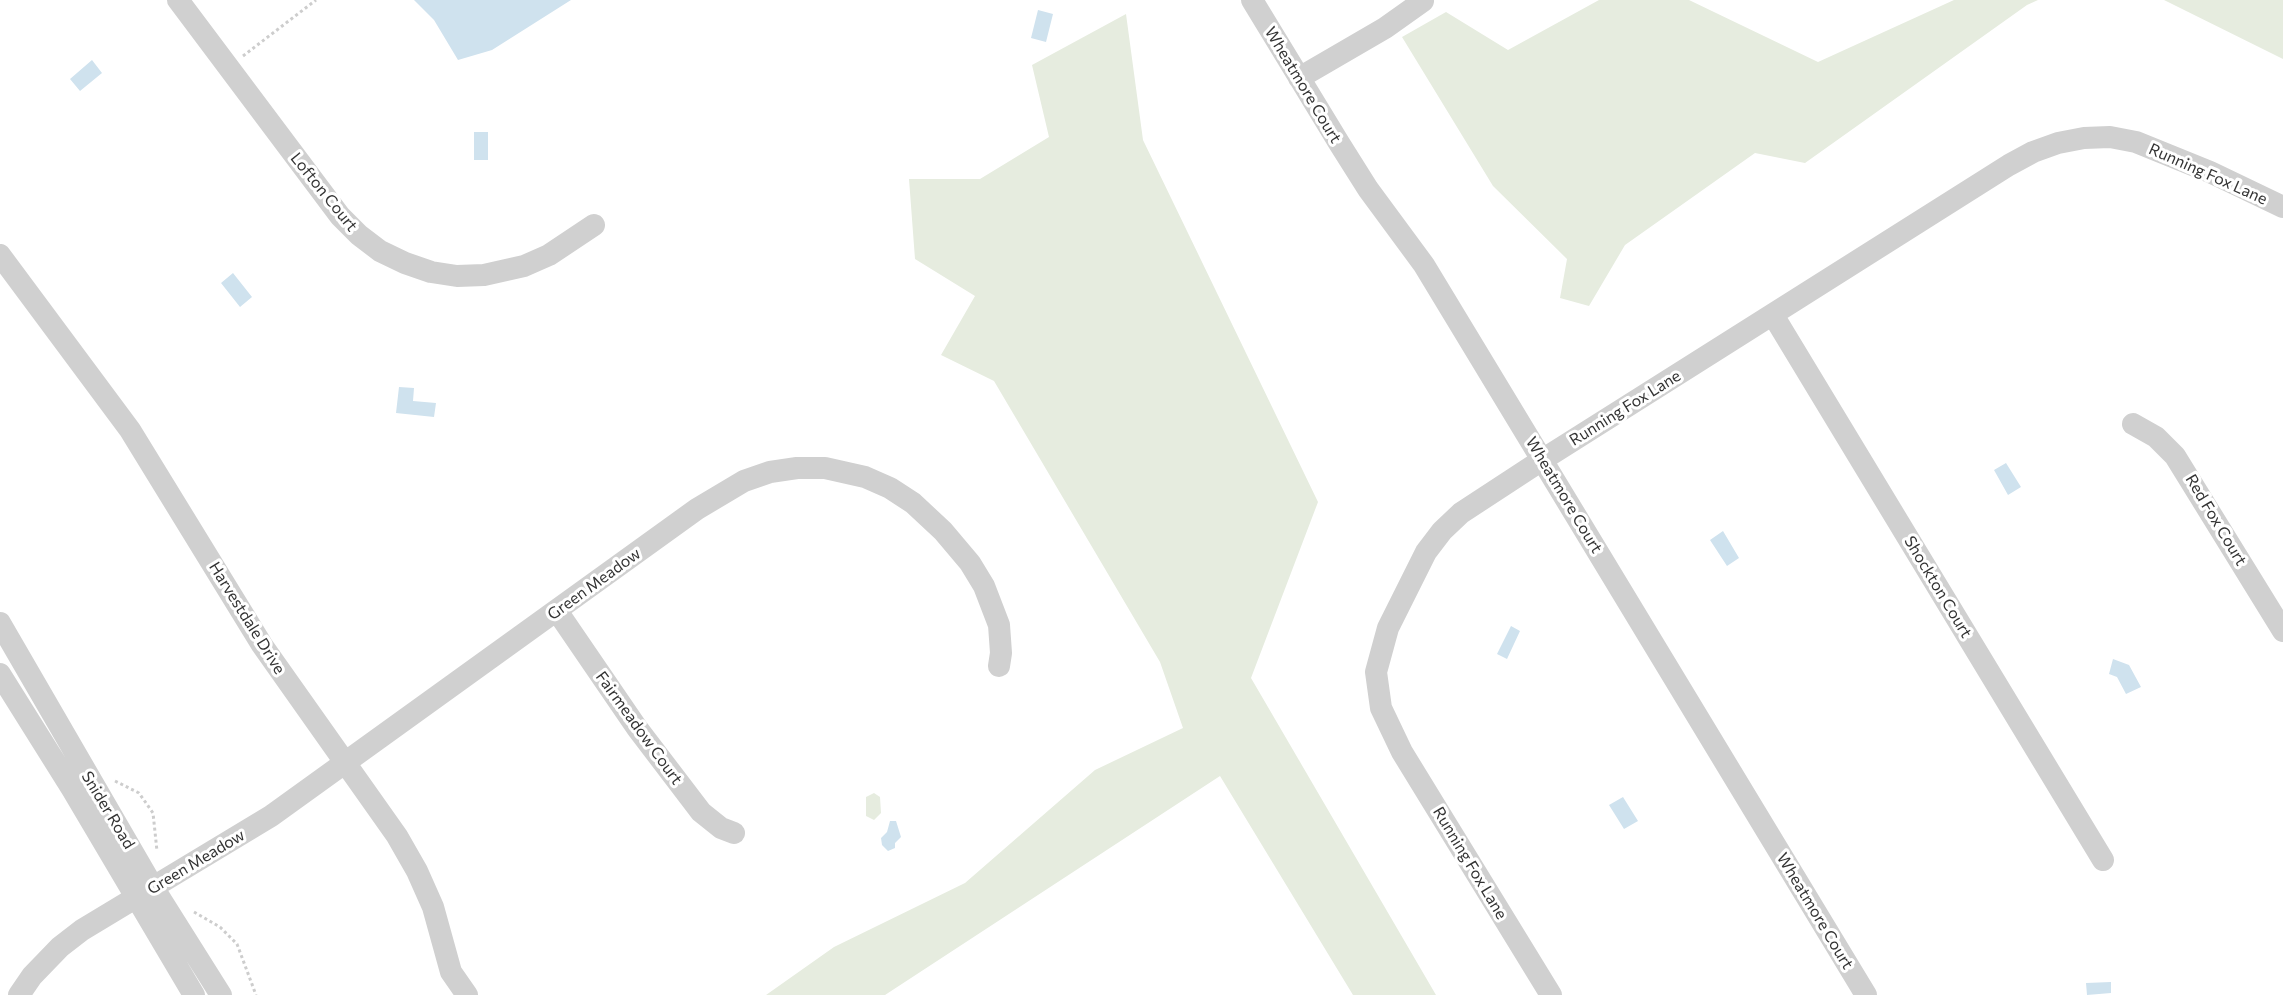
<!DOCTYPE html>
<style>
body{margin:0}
canvas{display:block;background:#fff}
</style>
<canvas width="2283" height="995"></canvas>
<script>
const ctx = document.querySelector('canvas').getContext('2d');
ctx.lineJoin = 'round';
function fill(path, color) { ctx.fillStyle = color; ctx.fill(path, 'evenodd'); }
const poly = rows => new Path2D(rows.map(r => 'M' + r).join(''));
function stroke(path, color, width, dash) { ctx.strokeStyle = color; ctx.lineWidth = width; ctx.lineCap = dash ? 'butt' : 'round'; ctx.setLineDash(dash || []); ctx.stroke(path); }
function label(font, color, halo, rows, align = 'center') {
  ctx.font = font + ' Commissioner,sans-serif'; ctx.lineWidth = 6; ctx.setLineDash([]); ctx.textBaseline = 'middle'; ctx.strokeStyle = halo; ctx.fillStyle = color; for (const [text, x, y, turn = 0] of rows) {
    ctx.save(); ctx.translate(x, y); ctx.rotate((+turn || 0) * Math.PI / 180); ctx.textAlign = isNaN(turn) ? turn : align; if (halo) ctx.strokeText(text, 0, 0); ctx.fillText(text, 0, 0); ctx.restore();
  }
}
fill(poly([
 [1599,0,1689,0,1818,62,1954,0,2038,0,2027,5,1805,163,1755,153,1625,245,1589,306,1560,298,1567,259,1493,186,1402,37,1446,12,1508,50],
 [2164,0,2283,0,2283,59],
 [1126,14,1143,140,1318,502,1251,678,1436,995,1353,995,1220,776,885,995,766,995,834,947,965,883,1095,770,1183,728,1160,662,994,381,941,355,975,296,915,259,909,179,980,179,1049,137,1032,65],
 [874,793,880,797,881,813,874,820,866,816,866,797]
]), '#e6ecdf');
fill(poly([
 [414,0,571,0,492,50,458,60,434,20],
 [1038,10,1053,14,1046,42,1031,38],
 [92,60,102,73,80,91,70,79],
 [474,132,488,132,488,160,474,160],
 [233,273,252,297,240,307,221,283],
 [399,387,414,388,413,401,436,403,434,417,396,413],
 [2006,463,2021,487,2008,495,1994,470],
 [1723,531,1739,558,1727,566,1710,540],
 [1511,626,1520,631,1507,659,1497,654],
 [2113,659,2129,665,2141,687,2126,694,2117,677,2109,674],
 [1623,797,1638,821,1624,829,1609,805],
 [890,821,896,821,901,837,895,843,895,848,888,851,882,845,881,838,887,832],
 [2111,982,2111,993,2087,995,2086,983]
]), '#cfe2ee');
stroke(poly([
 [243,56,316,0],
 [115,781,139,793,153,813,157,851],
 [194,912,220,927,237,944,256,995]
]), '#cdcdcd', 3, [3, 3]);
stroke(poly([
 [178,0,340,216,359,235,380,251,405,263,431,272,457,276,484,275,524,266,549,255,594,225],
 [1252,0,1339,143,1368,189,1424,265,1866,995],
 [1299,78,1385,28,1423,1],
 [0,255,130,430,262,645,397,836,417,871,433,907,451,972,467,995],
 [1773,315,2103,860],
 [2133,424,2156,437,2175,456,2283,631],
 [557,611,637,728,701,812,721,828,734,833],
 [0,623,153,887,221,995],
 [0,674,72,789,194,995],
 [19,995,32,976,60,947,82,930,271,816,697,509,744,481,770,472,797,468,825,468,865,477,890,488,913,503,943,531,970,563,984,586,999,625,1001,653,999,666],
 [1551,995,1402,752,1381,708,1376,672,1388,628,1426,552,1442,531,1461,513,1542,460,2009,165,2033,152,2058,143,2084,138,2110,137,2136,142,2210,172,2283,207]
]), '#d0d0d0', 22);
label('16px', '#333', '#fff', [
 ["Wheatmore Court",1303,85,59],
 ["Running Fox Lane",2208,174,24],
 ["Lofton Court",324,192,51],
 ["Running Fox Lane",1625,408,-32],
 ["Wheatmore Court",1564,495,59],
 ["Red Fox Court",2216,520,59],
 ["Green Meadow",594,584,-36],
 ["Shockton Court",1938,587,59],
 ["Harvestdale Drive",247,618,58],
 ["Fairmeadow Court",639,728,54],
 ["Snider Road",108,810,59],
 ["Green Meadow",196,862,-31],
 ["Running Fox Lane",1470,863,59],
 ["Wheatmore Court",1815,911,59]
]);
</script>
